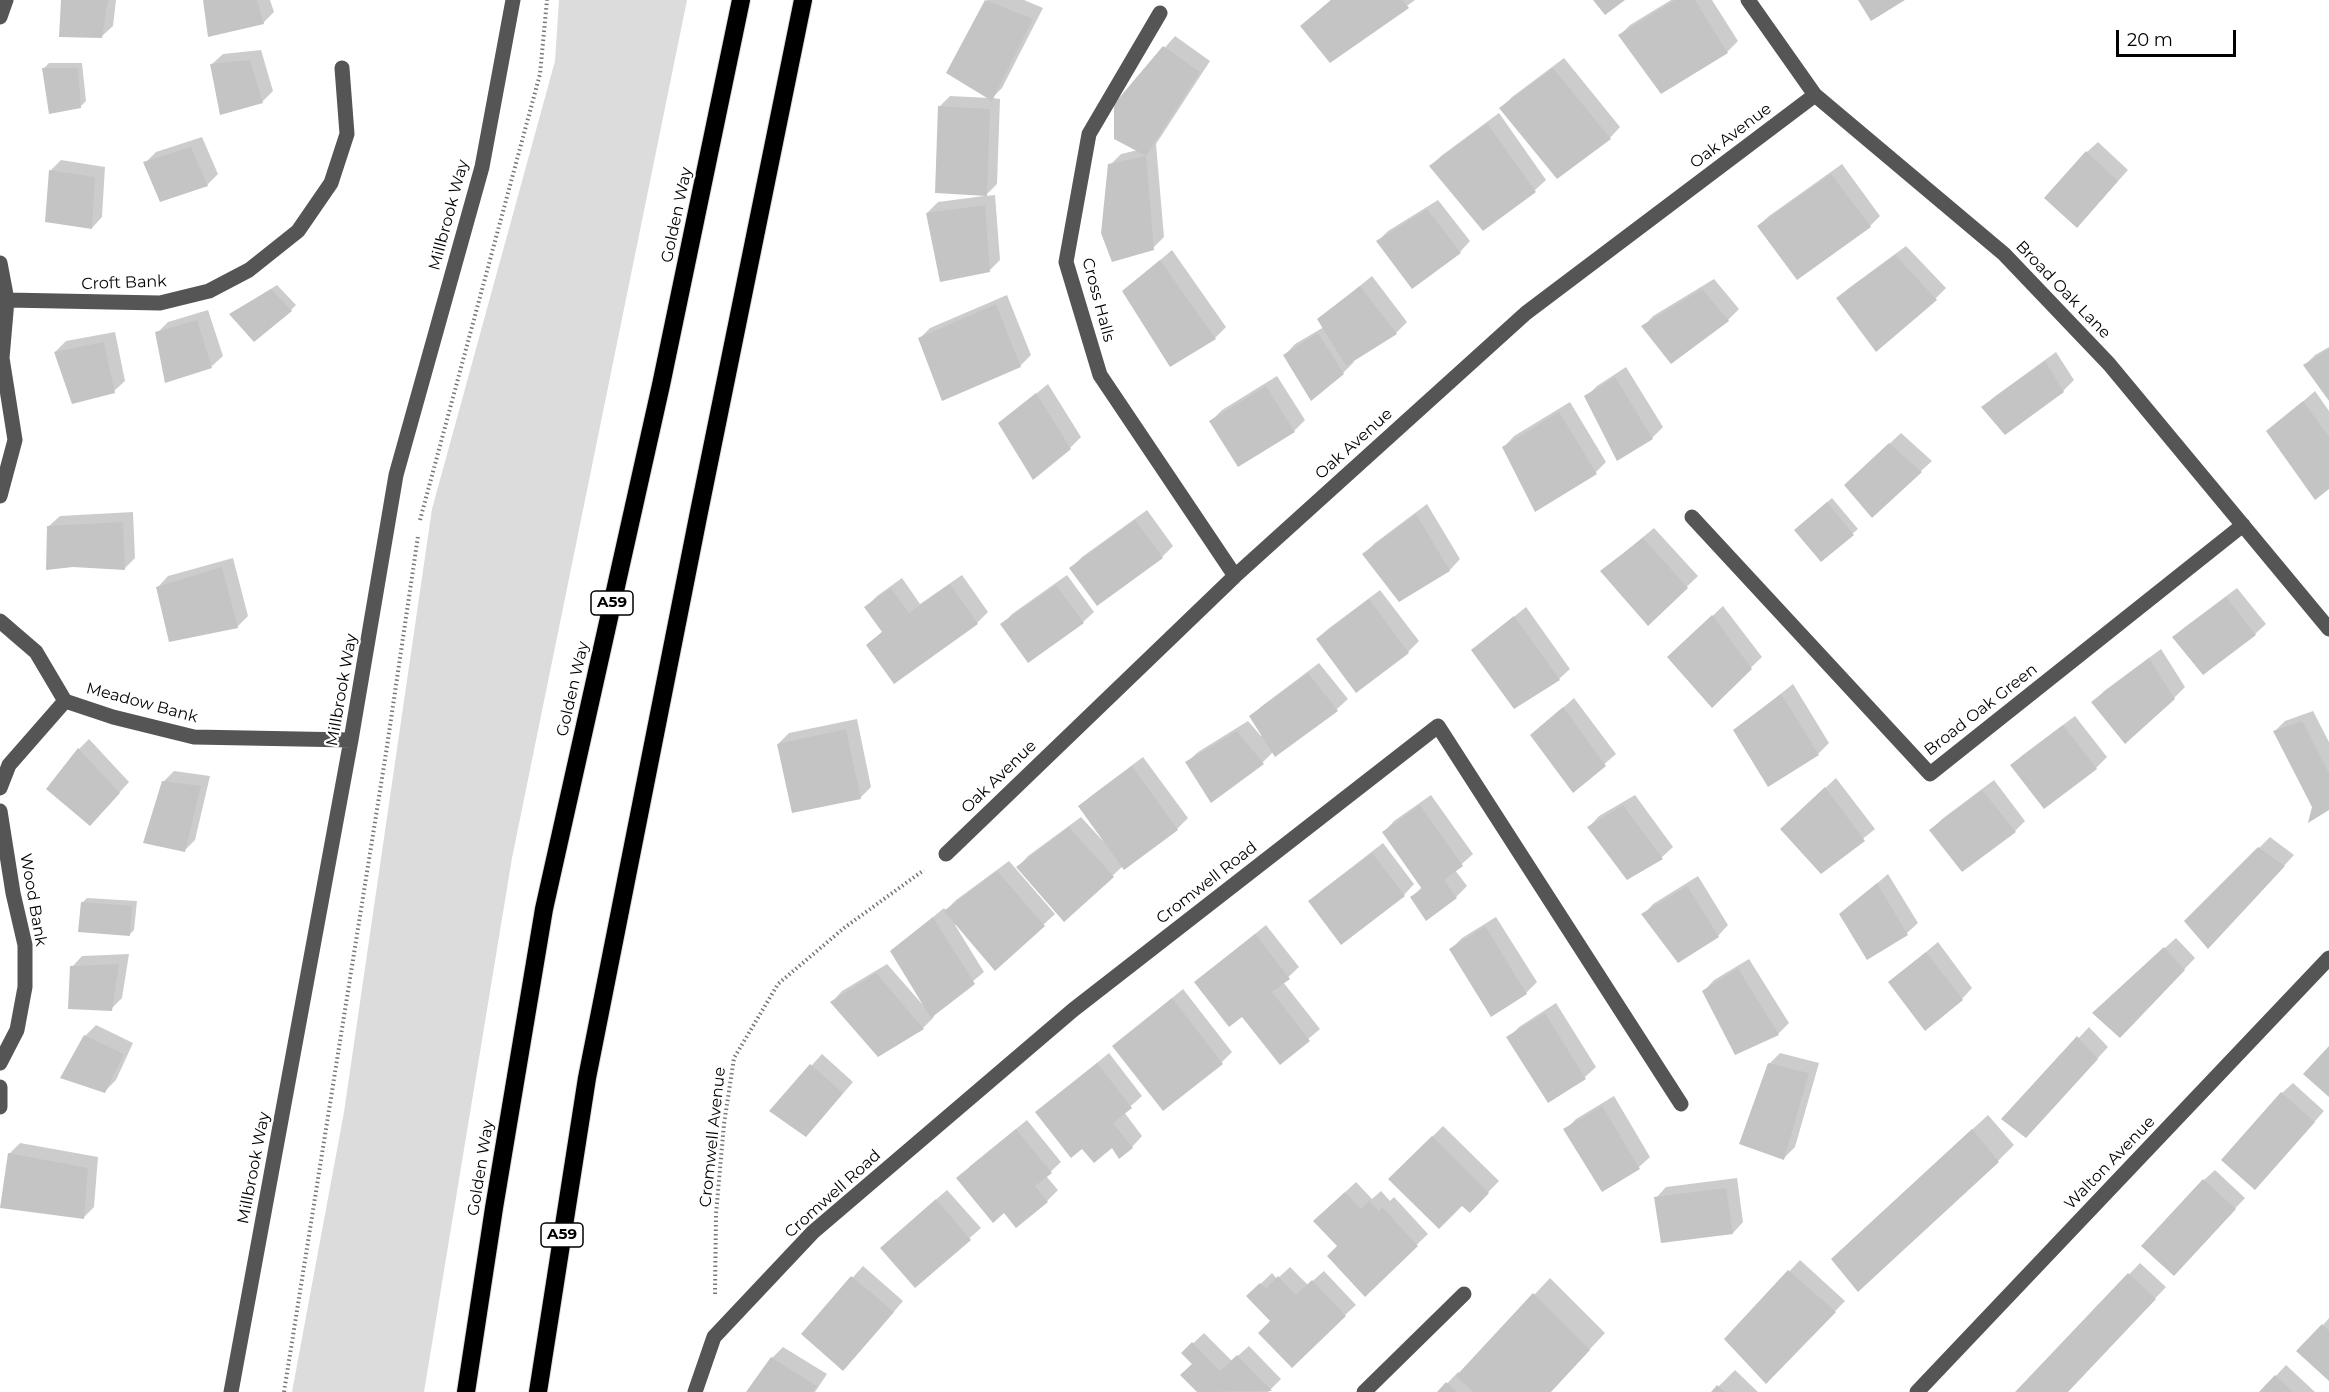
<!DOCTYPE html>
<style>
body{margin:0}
#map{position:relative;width:2329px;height:1392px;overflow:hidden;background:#fff;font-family:Montserrat,sans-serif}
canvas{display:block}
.scale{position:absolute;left:2116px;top:30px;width:120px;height:27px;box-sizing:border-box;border:3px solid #000;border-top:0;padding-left:8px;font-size:18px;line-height:21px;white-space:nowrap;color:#000;-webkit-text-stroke:4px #fff;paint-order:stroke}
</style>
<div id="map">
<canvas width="2329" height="1392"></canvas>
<div class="scale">20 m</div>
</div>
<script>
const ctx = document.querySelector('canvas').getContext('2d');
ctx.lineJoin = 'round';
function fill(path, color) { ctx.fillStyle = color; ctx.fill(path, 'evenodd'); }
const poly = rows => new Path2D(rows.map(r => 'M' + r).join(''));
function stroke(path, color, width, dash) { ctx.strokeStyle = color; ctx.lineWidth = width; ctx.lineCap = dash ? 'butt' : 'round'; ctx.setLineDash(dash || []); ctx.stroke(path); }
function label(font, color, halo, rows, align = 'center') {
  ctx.font = font + ' Montserrat,sans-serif'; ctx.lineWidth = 4.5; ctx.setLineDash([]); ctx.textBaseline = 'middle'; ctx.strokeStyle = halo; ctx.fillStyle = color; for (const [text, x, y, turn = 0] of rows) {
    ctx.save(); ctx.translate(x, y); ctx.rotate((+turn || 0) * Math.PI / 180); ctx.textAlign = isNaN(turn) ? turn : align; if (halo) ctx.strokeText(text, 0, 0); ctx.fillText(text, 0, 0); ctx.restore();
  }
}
fill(poly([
 [559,0,687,0,512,858,424,1392,292,1392,344,1112,432,509,555,61]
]), '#dcdcdc');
fill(poly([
 [63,0,116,0,113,26,102,36],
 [204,0,270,0,274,12,263,23],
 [987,0,1024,0,1043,8,1002,88,992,98,1000,99,997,184,985,196,995,195,1000,260,989,271,927,213,938,202,984,196,939,107,950,96,990,98,948,72],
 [1331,0,1415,0,1330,61,1302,26],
 [1671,0,1712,0,1738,41,1727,52,1620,35,1630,25],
 [1175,36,1210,61,1156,144,1164,237,1153,248,1110,165,1121,154,1138,150,1115,105],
 [261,50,273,91,262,102,212,64,223,54],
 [1564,58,1620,127,1610,138,1501,108,1512,97],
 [49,63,82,63,86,101,80,107,44,68],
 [1499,113,1546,180,1535,190,1483,229,1431,166,1441,156],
 [202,137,218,174,207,185,145,163,156,152],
 [2098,142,2128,170,2087,216,2087,152],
 [61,160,105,167,102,217,92,228,50,171],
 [1842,164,1880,216,1870,226,1758,226,1769,216],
 [1438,200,1470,241,1460,252,1378,241,1388,231],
 [1906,246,1946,288,1935,299,1838,298,1849,288],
 [1172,250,1226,327,1215,338,1124,291],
 [1372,276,1407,322,1396,333,1352,360,1354,362,1343,373,1285,355,1295,344,1324,327,1319,319],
 [1714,279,1739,309,1728,320,1671,362,1643,327,1653,316],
 [277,285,296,305,291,310,231,314],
 [1007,295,1031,355,1020,366,919,339,930,328],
 [208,310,223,356,212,366,166,381,157,333,168,322],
 [115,332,125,381,114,391,55,352,66,341],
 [2329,347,2329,398,2305,365,2315,355],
 [2056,352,2074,380,2063,391,1983,407,1994,397],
 [1626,367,1663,427,1652,438,1618,459,1586,397,1597,386],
 [1277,376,1305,420,1294,431,1211,421,1222,410],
 [1048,384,1081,437,1070,448,1000,423],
 [2315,391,2329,411,2329,487,2268,432],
 [1570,402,1606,462,1596,472,1504,447,1514,436],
 [1901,433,1932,461,1921,471,1857,474],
 [1832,498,1858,529,1821,560,1801,525],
 [1427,504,1460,559,1450,570,1400,600,1364,554,1375,543],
 [1147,510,1173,546,1162,557,1071,568,1082,557],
 [133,512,135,558,124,569,49,526,60,516],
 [1654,528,1698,576,1648,624,1602,571],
 [233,558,248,616,237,627,158,587,168,576],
 [962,575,988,612,977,623,868,645,883,631,866,607,877,596,902,578,920,604],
 [1067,575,1094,612,1083,622,1002,625,1012,614],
 [2237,588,2266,624,2255,634,2174,637,2185,627],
 [1380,590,1419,641,1408,652,1356,691,1317,639,1328,629],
 [1723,606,1762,657,1712,705,1680,647],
 [1526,607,1570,669,1559,679,1515,707,1473,650],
 [2161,649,2185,687,2174,698,2093,702,2104,691],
 [1319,663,1348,699,1337,709,1275,755,1273,752,1263,762,1211,801,1187,762,1198,752,1248,721,1261,736,1263,735,1251,716,1262,706],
 [1793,684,1829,743,1818,754,1735,730],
 [1574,698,1616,754,1573,791,1532,735],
 [2313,711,2329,742,2329,809,2274,732,2285,721],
 [2075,716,2107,757,2096,768,2012,766,2023,755],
 [857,719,871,787,860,798,778,744,789,733],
 [89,739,129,782,101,813,79,749],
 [1143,757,1188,818,1177,829,1123,866,1064,920,1018,867,1028,856,1081,817,1102,840,1103,839,1080,807,1091,796],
 [174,771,210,776,195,840,184,851,163,782],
 [1836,778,1875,829,1822,872,1792,819],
 [1994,780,2025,821,2015,831,1931,830,1942,819],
 [1431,795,1473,854,1455,870,1467,886,1456,897,1412,897,1422,887,1384,832,1394,821],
 [1635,795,1673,847,1662,857,1627,878,1589,827,1599,816],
 [2270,837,2294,855,2219,936,2186,921],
 [1383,843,1414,884,1404,895,1310,901,1321,891],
 [1009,861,1055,914,995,969,957,924,955,925,984,972,932,1015,934,1017,923,1028,878,1056,832,1002,842,991,887,964,923,1005,892,951,944,908,946,910,956,900],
 [1888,874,1918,923,1907,933,1867,958,1841,914],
 [1698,876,1728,925,1718,936,1643,915,1653,904],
 [87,898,137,901,134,930,129,935,82,903],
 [1496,917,1537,982,1526,993,1451,949,1462,938],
 [1266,925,1299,967,1283,982,1320,1029,1280,1063,1242,1015,1196,982],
 [2176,938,2195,958,2131,1025,2104,1003],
 [1938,942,1972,988,1962,999,1890,982],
 [129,954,122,998,111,1009,72,967,82,956],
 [1749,959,1789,1023,1778,1034,1704,991,1714,980],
 [1183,989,1232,1052,1222,1062,1114,1046],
 [1556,1003,1596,1067,1585,1077,1549,1101,1508,1038,1519,1027],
 [96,1025,133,1043,116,1080,105,1091,85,1036],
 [2089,1027,2108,1047,2037,1125,2003,1119],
 [1109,1053,1142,1096,1124,1112,1142,1136,1132,1147,1083,1147,1037,1112],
 [1780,1053,1819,1063,1795,1147,1784,1158,1769,1064],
 [822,1054,853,1082,817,1124,771,1110],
 [2293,1083,2324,1111,2266,1177,2282,1093],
 [1614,1096,1650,1157,1639,1167,1602,1190,1565,1130,1576,1119],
 [1988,1115,2014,1145,1998,1161,1849,1243],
 [1027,1120,1061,1162,1046,1176,1058,1190,1047,1201,969,1167],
 [1443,1126,1499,1181,1470,1211,1462,1204,1390,1179],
 [20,1143,98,1157,94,1207,83,1218,9,1154],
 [2215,1170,2245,1198,2184,1263,2204,1180],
 [1737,1178,1743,1222,1733,1233,1656,1198,1666,1187],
 [1356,1182,1372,1199,1381,1191,1390,1201,1394,1197,1428,1234,1365,1294,1326,1210],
 [947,1190,981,1228,915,1286,893,1237],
 [1800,1260,1845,1301,1766,1382,1726,1339],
 [2140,1263,2166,1287,2067,1392,2017,1392],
 [863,1266,903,1301,854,1358,803,1334],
 [1290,1267,1308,1285,1324,1271,1356,1305,1345,1315,1272,1321,1248,1296,1272,1273,1277,1279],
 [1550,1278,1605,1333,1550,1392,1439,1392,1458,1372,1460,1374],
 [2329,1318,2329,1379,2323,1325],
 [1204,1333,1232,1361,1249,1346,1281,1379,1268,1392,1199,1392,1182,1375,1193,1363,1183,1353],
 [783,1347,827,1374,815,1392,748,1392,772,1358],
 [2286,1365,2315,1392,2261,1392],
 [1735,1370,1758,1392,1713,1392]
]), '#0003');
fill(poly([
 [61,0,108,0,102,38,59,37],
 [203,0,257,0,264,24,208,37],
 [985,0,1033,19,992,101,946,73],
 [1331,0,1403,0,1409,8,1330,63,1300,26],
 [1593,0,1625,0,1605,15],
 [1675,0,1695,0,1728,53,1661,94,1618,35],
 [1858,0,1905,0,1871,21],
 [1163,46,1200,72,1146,156,1154,250,1112,262,1101,233,1108,164,1146,156,1114,139,1114,104],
 [250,60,263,103,220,115,210,64],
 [42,68,78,68,81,108,49,114],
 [1553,68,1611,139,1557,179,1499,108],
 [938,106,990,109,987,196,935,193],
 [1487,123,1536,192,1483,231,1429,166],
 [191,147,208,186,160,202,143,162],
 [2086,151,2118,181,2077,228,2044,198],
 [49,170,95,177,92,229,45,222],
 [1831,174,1871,227,1797,280,1757,226],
 [985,205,990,272,940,282,926,213],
 [1427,209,1461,253,1412,289,1376,241],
 [1895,255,1937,300,1876,352,1836,298],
 [1160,260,1216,339,1170,367,1122,291],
 [1360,286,1397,334,1346,366,1317,319],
 [271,289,292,311,254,342,229,314],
 [1702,289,1729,321,1671,364,1641,326],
 [996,304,1021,367,942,401,918,338],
 [197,320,212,368,165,383,155,332],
 [1318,333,1344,374,1311,401,1283,355],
 [104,342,115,393,72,404,54,352],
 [2329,349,2329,401,2303,365],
 [2045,361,2064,392,2005,435,1981,407],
 [1615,377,1653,439,1617,461,1584,396],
 [1266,386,1295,432,1238,467,1209,421],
 [1036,393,1071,449,1033,480,998,423],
 [2303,401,2329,437,2329,489,2315,500,2266,431],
 [1559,412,1597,474,1535,512,1502,447],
 [1889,443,1922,472,1872,518,1844,485],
 [1827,502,1854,535,1821,562,1794,530],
 [1416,514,1450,571,1399,602,1362,554],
 [1135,520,1163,558,1097,606,1069,568],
 [123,522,125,570,73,567,46,570,47,526],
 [1643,538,1688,588,1648,626,1600,571],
 [222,567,238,628,169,642,156,587],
 [950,584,978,624,894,684,866,645,882,632,864,607,891,588,909,613],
 [1056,585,1084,623,1028,663,1000,624],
 [2226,597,2256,635,2203,675,2172,637],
 [1369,599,1409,653,1356,693,1316,639],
 [1712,615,1752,669,1712,708,1667,657],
 [1514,616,1560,680,1514,709,1471,650],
 [2149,658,2175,699,2125,744,2091,702],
 [1308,673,1338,711,1275,757,1249,716],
 [1781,694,1819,755,1768,787,1733,730],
 [1563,707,1606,766,1573,793,1530,735],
 [2302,721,2329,773,2329,810,2308,823,2312,807,2273,731],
 [2063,725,2097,769,2044,809,2010,765],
 [846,729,861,799,792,813,777,744],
 [1237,731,1264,764,1211,803,1185,762],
 [78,748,120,793,90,826,46,789],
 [1132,766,1178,830,1124,870,1078,806],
 [162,781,201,786,185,852,143,843],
 [1825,787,1865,841,1821,874,1780,829],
 [1982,790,2016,832,1962,872,1929,830],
 [1420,805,1463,866,1444,880,1457,898,1426,921,1410,897,1422,889,1382,832],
 [1623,805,1663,859,1627,880,1587,827],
 [1069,827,1114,877,1064,922,1016,867],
 [2258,847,2285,866,2208,949,2184,921],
 [1372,853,1405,896,1341,945,1308,901],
 [997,871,1045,926,995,971,944,911],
 [1877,883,1908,935,1867,960,1839,914],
 [1687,886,1719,937,1678,963,1641,914],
 [81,902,132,906,130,936,78,932],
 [933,917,975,984,931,1018,890,951],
 [1485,926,1527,994,1491,1017,1449,949],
 [1255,934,1290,979,1272,992,1310,1041,1280,1065,1242,1017,1229,1027,1194,982],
 [2164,947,2185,970,2120,1038,2092,1013],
 [1926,952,1963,1000,1925,1031,1888,982],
 [119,964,112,1011,68,1009,70,966],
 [1738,968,1779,1035,1735,1055,1702,991],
 [876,973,924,1029,878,1057,830,1002],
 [1172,998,1223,1064,1163,1111,1112,1046],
 [1545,1013,1586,1079,1548,1103,1506,1037],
 [84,1035,124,1054,105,1093,60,1078],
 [2077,1036,2098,1059,2026,1138,2001,1119],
 [2329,1046,2329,1097,2303,1074],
 [1097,1063,1132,1108,1113,1123,1133,1148,1119,1159,1112,1148,1094,1163,1082,1149,1071,1158,1035,1112],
 [1768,1063,1809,1073,1784,1160,1739,1144],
 [810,1064,843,1093,806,1137,769,1111],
 [2281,1092,2315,1122,2255,1190,2221,1160],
 [1602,1106,1640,1169,1602,1192,1563,1129],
 [1016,1129,1052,1173,1035,1186,1048,1202,1016,1228,1004,1213,993,1223,956,1178],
 [1972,1129,1999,1162,1858,1292,1831,1259],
 [1432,1136,1489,1193,1470,1213,1462,1206,1439,1229,1388,1179],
 [8,1153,88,1168,84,1219,0,1208],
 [2203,1179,2236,1209,2174,1276,2141,1246],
 [1726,1188,1733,1234,1661,1243,1654,1197],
 [1345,1192,1361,1209,1369,1201,1379,1211,1382,1207,1418,1246,1365,1297,1327,1256,1337,1246,1313,1221],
 [936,1199,971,1240,915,1288,880,1248],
 [1788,1270,1836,1312,1766,1384,1724,1339],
 [2128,1273,2156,1299,2068,1392,2015,1392],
 [851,1276,894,1312,843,1371,801,1334],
 [1278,1276,1296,1295,1312,1280,1346,1316,1292,1368,1258,1333,1270,1321,1246,1296,1260,1283,1266,1289],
 [1533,1293,1590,1350,1551,1392,1473,1392,1456,1376],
 [2322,1324,2329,1331,2329,1381,2296,1351],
 [1192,1342,1220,1371,1237,1355,1272,1391,1197,1392,1180,1375,1192,1364,1181,1353],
 [771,1357,817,1386,813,1392,746,1392],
 [2275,1375,2293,1392,2259,1392],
 [1446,1382,1457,1392,1437,1392],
 [1717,1385,1725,1392,1711,1392]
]), '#c4c4c4');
const highway = poly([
 [466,1392,494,1208,544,909,661,385,741,0],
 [538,1392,587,1078,698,517,803,0]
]);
stroke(highway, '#dbdbdb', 20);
stroke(poly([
 [420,520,540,74,547,0],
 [715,1294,716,1214,724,1124,734,1058,778,984,844,928,924,870],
 [284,1392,386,753,418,536]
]), '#777', 4, [1.5, 3]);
stroke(poly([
 [1748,0,1815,95,2004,254,2109,364,2329,629],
 [1160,13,1089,134,1066,262,1100,375,1235,576],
 [0,17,6,0],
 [0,263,7,300,2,358,15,440,0,496],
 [7,300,160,303,209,291,249,270,298,231,331,183,347,134,342,68],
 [1692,517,1930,774,2243,525],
 [0,621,36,652,65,701,113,717,194,737,351,740],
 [0,788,9,765,65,701],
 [0,811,13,893,25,945,25,987,17,1030,0,1063],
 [946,854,1235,576,1526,313,1815,95],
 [0,1087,0,1107],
 [231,1392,351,740,396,475,482,167,513,0],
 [695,1392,714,1337,813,1232,1073,1010,1438,726,1681,1104],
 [1364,1392,1464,1294],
 [1917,1392,2329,958]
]), '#555', 15);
stroke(highway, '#000', 18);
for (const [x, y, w] of [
 [612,603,42],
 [562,1235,42]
]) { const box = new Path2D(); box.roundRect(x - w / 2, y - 12, w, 24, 4.5); ctx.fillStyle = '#fff'; ctx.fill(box); stroke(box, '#000', 1.5); }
label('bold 15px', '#000', null, [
 ["A59",612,603],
 ["A59",562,1235]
]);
label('16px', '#000', '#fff', [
 ["Oak Avenue",1731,136,-37],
 ["Millbrook Way",449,215,-75],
 ["Golden Way",677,215,-78],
 ["Croft Bank",124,283,-2],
 ["Broad Oak Lane",2063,290,46],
 ["Cross Halls",1098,300,75],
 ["Oak Avenue",1354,444,-42],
 ["Golden Way",573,689,-77],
 ["Millbrook Way",342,690,-80],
 ["Meadow Bank",142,703,15],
 ["Broad Oak Green",1981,710,-38],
 ["Oak Avenue",999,777,-44],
 ["Cromwell Road",1207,883,-38],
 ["Wood Bank",33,900,80],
 ["Cromwell Avenue",713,1137,-84],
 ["Walton Avenue",2110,1163,-46],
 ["Millbrook Way",254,1168,-79],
 ["Golden Way",481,1168,-81],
 ["Cromwell Road",833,1194,-42]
]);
</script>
